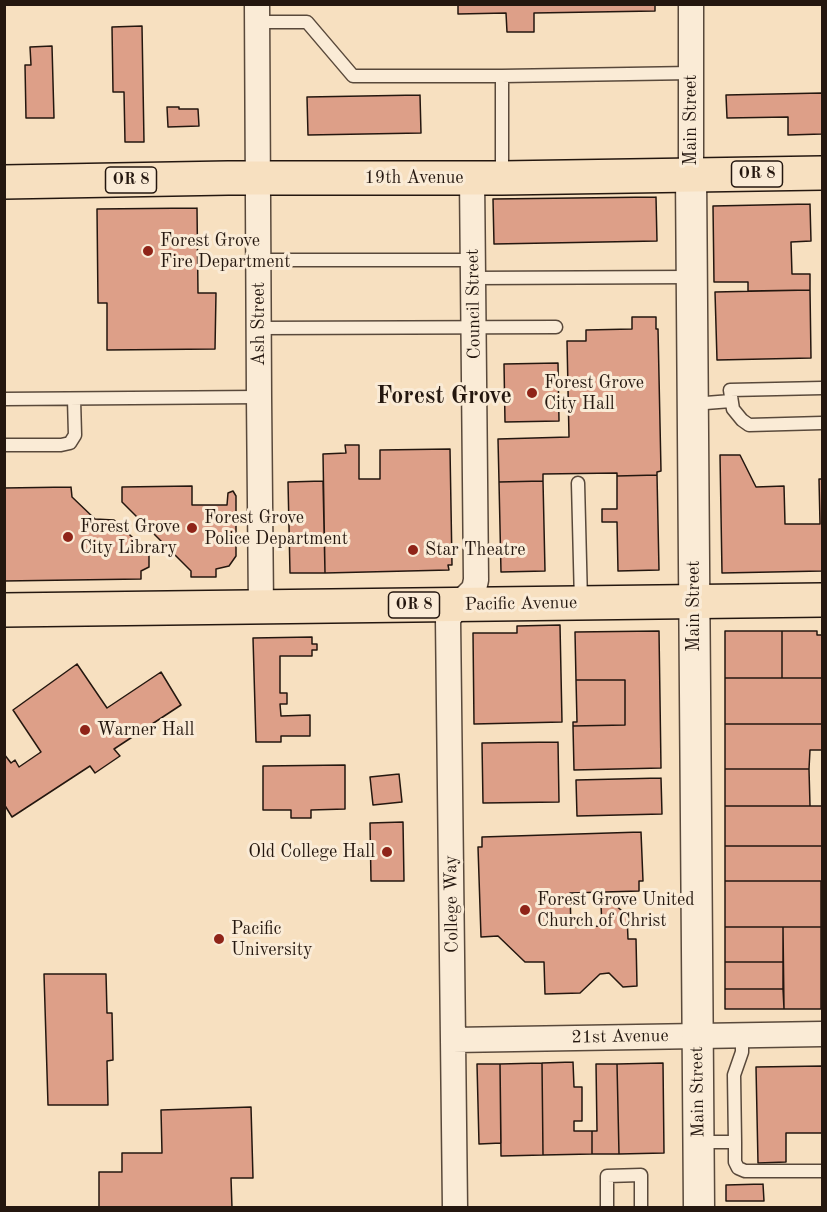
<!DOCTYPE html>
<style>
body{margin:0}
#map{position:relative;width:827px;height:1212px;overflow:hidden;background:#f7e0c0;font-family:"Old Standard TT",serif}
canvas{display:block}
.frame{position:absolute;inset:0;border:6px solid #24170f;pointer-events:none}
</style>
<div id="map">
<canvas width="827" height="1212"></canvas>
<div class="frame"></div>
</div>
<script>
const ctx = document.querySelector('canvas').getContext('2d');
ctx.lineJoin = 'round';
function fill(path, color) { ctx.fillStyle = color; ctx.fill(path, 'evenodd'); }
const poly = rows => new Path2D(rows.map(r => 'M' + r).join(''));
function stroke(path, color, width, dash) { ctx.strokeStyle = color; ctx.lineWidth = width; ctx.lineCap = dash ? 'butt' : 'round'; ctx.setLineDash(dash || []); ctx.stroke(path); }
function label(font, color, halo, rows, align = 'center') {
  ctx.font = font + ' "Old Standard TT",serif'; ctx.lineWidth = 6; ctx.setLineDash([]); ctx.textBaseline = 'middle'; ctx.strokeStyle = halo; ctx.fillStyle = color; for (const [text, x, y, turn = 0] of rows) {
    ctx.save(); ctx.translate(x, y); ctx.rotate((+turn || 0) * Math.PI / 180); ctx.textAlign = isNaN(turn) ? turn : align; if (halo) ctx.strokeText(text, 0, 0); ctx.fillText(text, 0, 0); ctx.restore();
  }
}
const building = poly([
 [458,4,655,4,655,11,534,13,534,32,507,32,506,13,458,14,458,4],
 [142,26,144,142,125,142,124,92,113,92,112,27,142,26],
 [52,46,54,118,26,118,25,65,31,65,30,47,52,46],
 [822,93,822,134,788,135,788,117,727,118,726,95,822,93],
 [420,95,421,133,308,135,307,97,420,95],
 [167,107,179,107,179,109,198,109,199,126,168,127,167,107],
 [656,197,657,241,494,244,493,199,656,197],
 [810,204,811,241,791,242,792,274,810,274,810,290,748,291,748,282,714,282,713,206,810,204],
 [197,208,198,293,216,293,215,349,107,350,107,303,98,303,97,209,197,208],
 [810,290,811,358,717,360,715,292,810,290],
 [632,317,656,317,656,329,658,329,661,471,657,472,657,475,617,476,617,473,543,474,543,481,499,482,498,439,569,437,567,341,586,341,586,330,632,329,632,317],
 [558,363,559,421,505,422,504,364,558,363],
 [345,445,359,445,359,479,380,479,380,450,450,449,452,565,448,565,449,570,325,573,323,454,346,453,345,445],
 [720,455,740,455,756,487,784,486,785,524,820,524,819,479,822,479,822,571,722,573,720,455],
 [657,475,659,570,618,571,617,522,602,522,602,509,617,509,617,476,657,475],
 [323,481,325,573,290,573,288,482,323,481],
 [543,481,545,571,501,572,499,482,543,481],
 [192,486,192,505,227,505,228,493,233,491,236,496,236,556,229,566,216,569,216,577,191,577,191,571,122,502,122,487,192,486],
 [71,487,72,497,95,519,114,520,149,553,149,567,141,571,141,579,4,581,4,488,71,487],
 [560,625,562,722,474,724,473,633,517,633,517,626,560,625],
 [659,631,661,768,574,770,573,726,625,725,625,680,576,680,575,632,659,631],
 [725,631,782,631,782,678,725,678,725,631],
 [782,631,817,631,817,635,822,635,822,678,782,678,782,631],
 [312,637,312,644,317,644,317,650,312,650,312,656,280,656,280,693,287,693,287,704,280,704,281,716,310,715,310,736,281,736,281,742,256,742,253,638,312,637],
 [77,664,107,708,161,672,181,705,114,749,120,756,95,773,90,766,12,817,4,804,4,754,11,763,15,760,19,767,41,752,13,710,77,664],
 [725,678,822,678,822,724,725,724,725,678],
 [576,680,625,680,625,725,573,726,573,722,577,722,576,680],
 [725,724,822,724,822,750,810,750,809,769,725,769,725,724],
 [558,742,559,802,483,803,482,743,558,742],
 [345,765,345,809,311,810,311,818,291,818,291,810,263,810,263,766,345,765],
 [725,769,809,769,810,806,725,806,725,769],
 [399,774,402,802,373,805,370,777,399,774],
 [661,778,662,814,577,816,576,780,661,778],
 [725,806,822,806,822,846,725,846,725,806],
 [403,822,404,881,371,881,370,823,403,822],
 [641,832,643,881,639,881,639,891,570,893,571,927,602,926,601,905,615,905,627,915,628,939,636,939,637,986,623,987,609,973,600,974,580,993,545,994,544,962,525,962,498,936,481,937,478,847,482,847,482,837,641,832],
 [725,846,822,846,822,881,725,881,725,846],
 [725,881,821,881,821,927,725,927,725,881],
 [725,927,783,927,783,962,725,962,725,927],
 [783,927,821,927,821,1009,784,1009,783,927],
 [821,927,822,927,822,1009,821,1009,821,927],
 [725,962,783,962,783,989,725,989,725,962],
 [44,974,106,974,107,1013,112,1013,113,1060,107,1061,108,1105,48,1105,44,974],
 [725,989,783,989,784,1009,725,1009,725,989],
 [573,1062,574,1087,582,1087,582,1121,574,1121,574,1131,592,1131,592,1154,543,1155,542,1063,573,1062],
 [542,1063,543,1155,501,1156,500,1064,542,1063],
 [663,1063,664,1153,619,1154,617,1064,663,1063],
 [477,1064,500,1064,501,1143,479,1144,477,1064],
 [596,1064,617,1064,619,1154,592,1154,592,1131,597,1131,596,1064],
 [822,1066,822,1133,786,1133,786,1162,758,1163,756,1067,822,1066],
 [251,1107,253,1178,231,1178,232,1208,99,1208,99,1172,122,1172,122,1153,162,1153,161,1110,251,1107],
 [763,1184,764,1201,726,1201,726,1185,763,1184]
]);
fill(building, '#dd9f88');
stroke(building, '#24170f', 1.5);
const service = poly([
 [257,22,307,22,353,76,502,76],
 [502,177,502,76,692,73],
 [259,260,473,260],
 [473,278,691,277],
 [259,328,556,327],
 [822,388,730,390,733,409,742,420,749,425,822,423],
 [4,399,259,397],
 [693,404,731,401],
 [4,445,61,445,70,443,75,435,74,399],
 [578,483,581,602],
 [699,1142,735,1142,735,1162,738,1168,745,1171,822,1171],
 [735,1142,734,1075,742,1052,742,1035],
 [607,1208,607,1176,641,1175,641,1208]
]);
const minor = poly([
 [257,4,259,397,261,608],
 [691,175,691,4],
 [453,1040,822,1034],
 [455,1208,448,619,459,604,474,589,476,580,472,178]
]);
const tertiary = poly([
 [691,175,699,1208]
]);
const primary = poly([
 [4,182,228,178,502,178,822,173],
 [4,610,822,600]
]);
stroke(service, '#59493b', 15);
stroke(minor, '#59493b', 27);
stroke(tertiary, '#59493b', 33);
stroke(primary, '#24170f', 36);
stroke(service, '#faebd6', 12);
stroke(minor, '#faebd6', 24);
stroke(tertiary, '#faebd6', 30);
stroke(primary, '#f7e0c0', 33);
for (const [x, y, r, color] of [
 [148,251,6,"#8f2418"],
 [532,393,6,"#8f2418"],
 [192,528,6,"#8f2418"],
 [68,537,6,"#8f2418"],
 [413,550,6,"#8f2418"],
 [85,730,6,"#8f2418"],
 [387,852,6,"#8f2418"],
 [525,910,6,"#8f2418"],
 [219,939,6,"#8f2418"]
]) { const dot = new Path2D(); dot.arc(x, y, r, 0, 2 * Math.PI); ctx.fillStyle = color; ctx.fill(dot); stroke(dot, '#faebd6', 2); }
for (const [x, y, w] of [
 [757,174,51],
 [131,180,51],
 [414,605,51]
]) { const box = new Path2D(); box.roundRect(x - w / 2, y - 13, w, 26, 4.5); ctx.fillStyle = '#faebd6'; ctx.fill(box); stroke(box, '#24170f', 1.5); }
label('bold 16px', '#24170f', null, [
 ["OR 8",757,174],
 ["OR 8",131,180],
 ["OR 8",414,605]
]);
label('18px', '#24170f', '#faebd6', [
 ["Main Street",691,120,-90],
 ["19th Avenue",414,178],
 ["Council Street",474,304,-91],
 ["Ash Street",259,324,-90],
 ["Pacific Avenue",521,604,-1],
 ["Main Street",694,606,-90],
 ["College Way",452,904,-91],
 ["21st Avenue",620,1037,-1],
 ["Main Street",698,1092,-91]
]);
label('18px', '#24170f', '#faebd6', [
 ["Forest Grove",160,241],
 ["Fire Department",160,262],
 ["Forest Grove",544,383],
 ["City Hall",544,404],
 ["Forest Grove",204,518],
 ["Police Department",204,539],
 ["Forest Grove",80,527],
 ["City Library",80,548],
 ["Star Theatre",425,550],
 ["Warner Hall",97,730],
 ["Old College Hall",375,852,"right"],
 ["Forest Grove United",537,900],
 ["Church of Christ",537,921],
 ["Pacific",231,929],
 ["University",231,950]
], 'left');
label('bold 24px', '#24170f', '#faebd6', [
 ["Forest Grove",444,397]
]);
</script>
